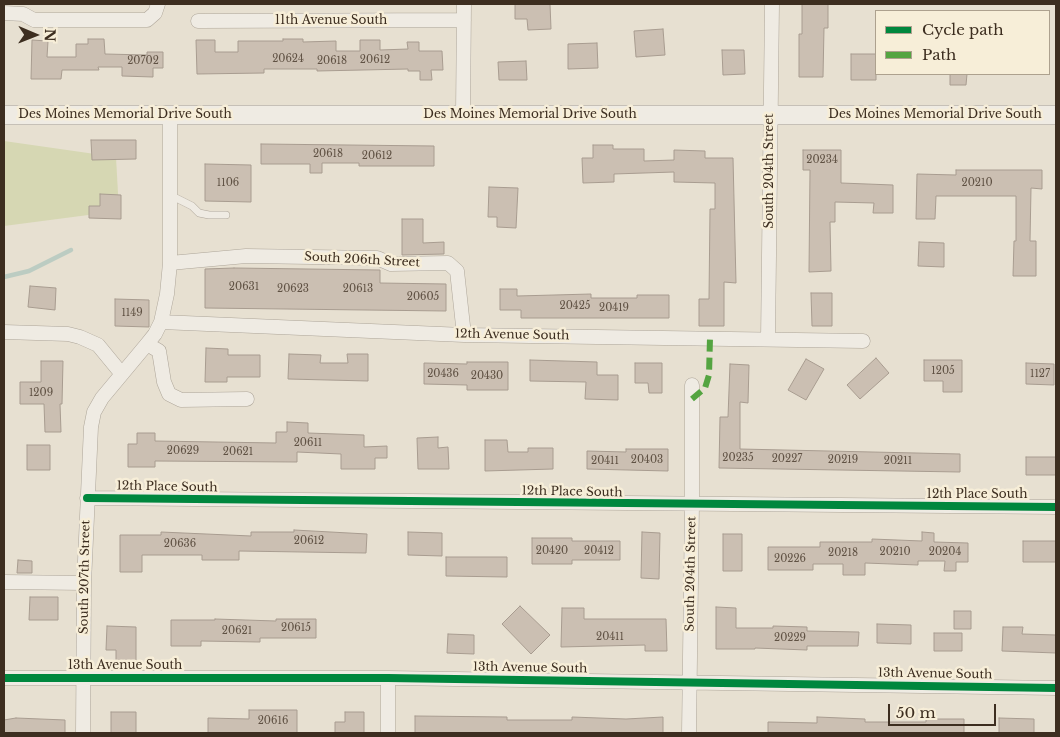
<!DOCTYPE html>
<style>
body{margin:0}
#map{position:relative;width:1060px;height:737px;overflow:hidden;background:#e7e0d1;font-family:"Libre Baskerville",serif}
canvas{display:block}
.frame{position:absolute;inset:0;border:5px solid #3d2e20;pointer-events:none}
.legend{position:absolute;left:875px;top:10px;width:175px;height:65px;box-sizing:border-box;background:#f7eed8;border:1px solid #ada18e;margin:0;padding:6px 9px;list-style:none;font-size:15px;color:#3d2e20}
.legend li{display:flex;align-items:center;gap:10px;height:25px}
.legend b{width:25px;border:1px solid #ada18e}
.north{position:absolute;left:10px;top:10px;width:50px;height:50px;-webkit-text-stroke:4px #f7eed8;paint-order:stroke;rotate:91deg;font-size:14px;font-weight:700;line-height:20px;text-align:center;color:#3d2e20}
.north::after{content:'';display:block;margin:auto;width:18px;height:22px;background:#3d2e20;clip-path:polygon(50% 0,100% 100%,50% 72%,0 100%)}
.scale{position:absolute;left:888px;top:704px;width:108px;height:22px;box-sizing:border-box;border:2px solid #3d2e20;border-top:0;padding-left:6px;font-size:15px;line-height:18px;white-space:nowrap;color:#3d2e20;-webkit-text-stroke:4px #f7eed8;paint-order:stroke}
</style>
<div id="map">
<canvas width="1060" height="737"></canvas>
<div class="frame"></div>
<ul class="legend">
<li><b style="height:6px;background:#00873e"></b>Cycle path</li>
<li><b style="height:6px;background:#54a441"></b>Path</li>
</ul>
<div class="north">N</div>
<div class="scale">50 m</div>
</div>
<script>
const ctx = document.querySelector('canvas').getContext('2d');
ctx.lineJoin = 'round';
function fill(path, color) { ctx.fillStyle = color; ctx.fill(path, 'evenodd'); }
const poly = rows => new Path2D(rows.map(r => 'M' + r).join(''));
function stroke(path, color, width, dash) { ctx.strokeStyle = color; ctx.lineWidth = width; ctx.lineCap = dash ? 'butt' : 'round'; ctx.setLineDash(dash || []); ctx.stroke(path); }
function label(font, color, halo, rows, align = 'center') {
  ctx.font = font + ' "Libre Baskerville",serif'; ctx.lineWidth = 5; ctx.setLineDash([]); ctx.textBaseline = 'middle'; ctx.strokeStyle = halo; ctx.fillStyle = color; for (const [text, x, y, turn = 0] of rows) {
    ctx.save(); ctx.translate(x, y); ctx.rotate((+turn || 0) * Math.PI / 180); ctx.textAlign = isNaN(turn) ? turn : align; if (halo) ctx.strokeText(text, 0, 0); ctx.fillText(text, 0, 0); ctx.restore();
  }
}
fill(poly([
 [4,141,116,157,119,211,4,226]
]), '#d6d7b3');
stroke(poly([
 [4,277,29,271,71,250]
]), '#bcccc2', 4.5);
const building = poly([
 [515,4,550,4,551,29,528,30,527,19,515,19,515,4],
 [802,4,828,4,828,28,824,28,823,77,799,77,799,34,802,34,802,4],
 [663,29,665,55,636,57,634,31,663,29],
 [88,39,104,39,105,54,147,55,147,52,163,52,163,68,153,68,153,77,122,76,122,67,98,67,99,70,62,70,61,79,31,79,32,40,48,41,47,57,76,57,76,44,88,44,88,39],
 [283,39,303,39,303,42,336,41,336,51,360,51,360,40,380,40,380,50,408,49,407,42,419,42,419,51,442,51,443,70,431,70,432,80,420,80,420,71,408,71,408,69,317,71,317,69,264,69,264,73,197,74,196,40,215,40,215,52,238,52,238,41,283,41,283,39],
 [597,43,598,68,568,69,568,44,597,43],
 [722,50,744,50,745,74,723,75,722,50],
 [851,54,876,54,876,80,851,80,851,54],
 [526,61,527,80,499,80,498,62,526,61],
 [950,74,967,74,966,85,950,85,950,74],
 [91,140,136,140,136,159,92,160,91,140],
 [261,144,434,146,434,166,359,166,359,163,322,163,322,173,310,173,310,164,261,164,261,144],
 [593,145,613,145,613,149,644,149,644,161,674,160,674,150,705,151,705,158,733,158,736,283,724,282,724,326,699,326,699,299,709,299,710,209,715,209,715,183,674,182,674,172,614,174,614,182,583,183,582,158,593,158,593,145],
 [803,150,841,150,841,183,893,185,893,213,873,213,874,203,835,202,835,222,830,222,831,271,809,272,810,170,803,170,803,150],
 [205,164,251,165,251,202,205,201,205,164],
 [956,170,1042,170,1042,189,1031,188,1030,241,1036,241,1036,276,1013,276,1014,241,1016,241,1016,196,936,196,935,219,916,219,917,174,956,175,956,170],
 [489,187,518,188,516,228,497,227,497,217,488,217,489,187],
 [100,194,121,195,121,219,89,218,89,206,100,206,100,194],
 [402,219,423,219,423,243,444,242,444,254,402,255,402,219],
 [919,242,944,243,944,267,918,266,919,242],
 [234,268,380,270,380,283,446,284,446,311,205,308,205,269,234,268],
 [30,286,56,288,55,310,28,307,30,286],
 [500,289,517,289,517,296,591,294,591,298,637,298,637,295,669,295,669,318,521,318,521,310,500,310,500,289],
 [811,293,832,293,832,326,812,326,811,293],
 [115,299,149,300,149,327,115,326,115,299],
 [206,348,228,349,228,355,260,355,260,377,227,377,227,382,205,382,206,348],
 [289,354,321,355,320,363,348,363,347,354,368,354,368,381,288,379,289,354],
 [876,358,889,373,860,399,847,385,876,358],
 [806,359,824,369,806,400,788,390,806,359],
 [530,360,597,362,597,375,618,375,618,400,585,399,586,382,530,381,530,360],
 [924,360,962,360,962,392,943,392,943,381,924,381,924,360],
 [41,361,63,361,62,404,60,404,61,432,45,432,44,404,20,404,20,382,41,382,41,361],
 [467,362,508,362,508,390,467,390,467,385,424,384,424,363,467,364,467,362],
 [635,363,662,363,662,393,649,393,648,383,635,383,635,363],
 [1026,363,1054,364,1054,385,1026,384,1026,363],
 [730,364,749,365,748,403,740,402,740,449,960,454,960,472,719,468,720,417,728,417,730,364],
 [287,422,308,423,308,433,364,435,364,447,387,446,387,458,375,458,375,469,341,469,341,454,297,452,297,462,155,461,155,467,128,467,128,444,137,444,137,433,155,433,155,441,276,443,276,432,287,432,287,422],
 [438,437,438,448,448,447,449,469,418,469,417,438,438,437],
 [485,440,507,440,508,452,528,452,528,448,553,448,553,469,485,471,485,440],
 [27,445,50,445,50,470,27,470,27,445],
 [626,449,668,449,668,471,587,469,587,451,626,452,626,449],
 [1026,457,1056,457,1056,475,1026,475,1026,457],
 [294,530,367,534,366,553,239,551,239,560,202,560,202,555,142,555,142,572,120,572,120,535,161,535,161,532,251,536,251,532,294,532,294,530],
 [408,532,442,533,442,556,408,555,408,532],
 [642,532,660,533,659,579,641,578,642,532],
 [922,532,934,533,934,542,968,543,968,562,956,562,956,571,944,571,945,561,918,561,918,565,865,563,865,575,843,575,843,564,813,564,813,570,768,570,768,547,820,547,820,542,872,542,872,539,922,541,922,532],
 [723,534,742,534,742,571,723,571,723,534],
 [532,538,572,538,572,541,620,541,620,560,572,560,572,564,532,564,532,538],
 [1023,541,1056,541,1056,562,1023,562,1023,541],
 [446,557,507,557,507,577,446,576,446,557],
 [18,560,32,561,32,573,17,573,18,560],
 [30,597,58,597,58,620,29,620,30,597],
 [520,606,550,635,531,654,502,624,520,606],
 [716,607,736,608,736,628,773,628,773,626,807,627,807,631,859,632,858,646,807,646,807,650,755,648,755,649,716,649,716,607],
 [562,608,584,608,584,619,666,619,667,651,645,651,645,645,561,647,562,608],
 [954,611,971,611,971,629,954,629,954,611],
 [215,619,276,621,276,619,316,619,316,638,260,638,260,642,201,641,201,646,171,646,171,620,215,620,215,619],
 [877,624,911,625,911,644,877,643,877,624],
 [107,626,136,627,136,662,116,662,116,650,106,650,107,626],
 [1003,627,1023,627,1022,634,1056,635,1056,653,1002,651,1003,627],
 [934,633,962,633,962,651,934,651,934,633],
 [448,634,474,635,474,654,447,653,448,634],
 [249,710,297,710,297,733,208,733,208,718,249,719,249,710],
 [111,712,136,712,136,733,111,733,111,712],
 [345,712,364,712,364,733,335,733,335,722,345,722,345,712],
 [415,716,507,717,507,720,572,720,572,717,626,719,663,717,663,733,415,733,415,716],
 [817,717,865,719,865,722,926,722,926,719,964,719,964,733,768,733,768,722,817,723,817,717],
 [16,718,65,720,65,733,4,733,4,720,16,718],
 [999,718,1034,719,1034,733,999,733,999,718]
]);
fill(building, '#cbbfb2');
stroke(building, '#a89c90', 1);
const service = poly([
 [170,195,192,206,199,213,209,215,226,215]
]);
const minor = poly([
 [4,13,23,14,34,20,147,20,155,13,158,4],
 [198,21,464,20],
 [463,114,464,4],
 [170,263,246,256,377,258,391,264,448,263,457,271,464,335],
 [161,322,464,335,863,341],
 [4,332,68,334,80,337,98,345,121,373],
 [768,339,772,4],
 [147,344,159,351,164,382,169,394,181,400,247,399],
 [87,498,1056,507],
 [4,582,84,583],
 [4,678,388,678,1056,688],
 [83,733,84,583,91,427,94,412,102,398,147,344,155,334,161,322,167,294,170,263,170,115],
 [388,733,388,678],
 [689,733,692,504,692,385]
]);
const secondary = poly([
 [4,115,1056,115]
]);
stroke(service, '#ada599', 8);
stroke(minor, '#ada599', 15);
stroke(secondary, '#9c958a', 20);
stroke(service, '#efebe3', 7);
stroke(minor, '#efebe3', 14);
stroke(secondary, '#efebe3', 19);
stroke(poly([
 [692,399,705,388,709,375,710,338]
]), '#54a441', 6, [12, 6]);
stroke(poly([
 [87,498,1056,507],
 [4,678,388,678,1056,688]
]), '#00873e', 8);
label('10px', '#605244', null, [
 ["20624",288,59],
 ["20612",375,60],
 ["20702",143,61],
 ["20618",332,61],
 ["20618",328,154],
 ["20612",377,156],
 ["20234",822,160],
 ["1106",228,183],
 ["20210",977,183],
 ["20631",244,287],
 ["20623",293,289],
 ["20613",358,289],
 ["20605",423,297],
 ["20425",575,306],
 ["20419",614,308],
 ["1149",132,313],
 ["1205",943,371],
 ["20436",443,374],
 ["1127",1040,374],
 ["20430",487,376],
 ["1209",41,393],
 ["20611",308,443],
 ["20629",183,451],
 ["20621",238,452],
 ["20235",738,458],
 ["20227",787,459],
 ["20403",647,460],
 ["20219",843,460],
 ["20411",605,461],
 ["20211",898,461],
 ["20612",309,541],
 ["20636",180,544],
 ["20420",552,551],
 ["20412",599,551],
 ["20210",895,552],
 ["20204",945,552],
 ["20218",843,553],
 ["20226",790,559],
 ["20615",296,628],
 ["20621",237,631],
 ["20411",610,637],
 ["20229",790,638],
 ["20616",273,721]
]);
label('12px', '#3d2e20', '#f7eed8', [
 ["11th Avenue South",331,21],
 ["Des Moines Memorial Drive South",125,115],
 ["Des Moines Memorial Drive South",530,115],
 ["Des Moines Memorial Drive South",935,115],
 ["South 204th Street",770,171,-90],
 ["South 206th Street",362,260,3],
 ["12th Avenue South",512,335,1],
 ["12th Place South",167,487,1],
 ["12th Place South",572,492,1],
 ["12th Place South",977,495],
 ["South 204th Street",691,574,-89],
 ["South 207th Street",85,577,-89],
 ["13th Avenue South",125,666],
 ["13th Avenue South",530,668,1],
 ["13th Avenue South",935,674,1]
]);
</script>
